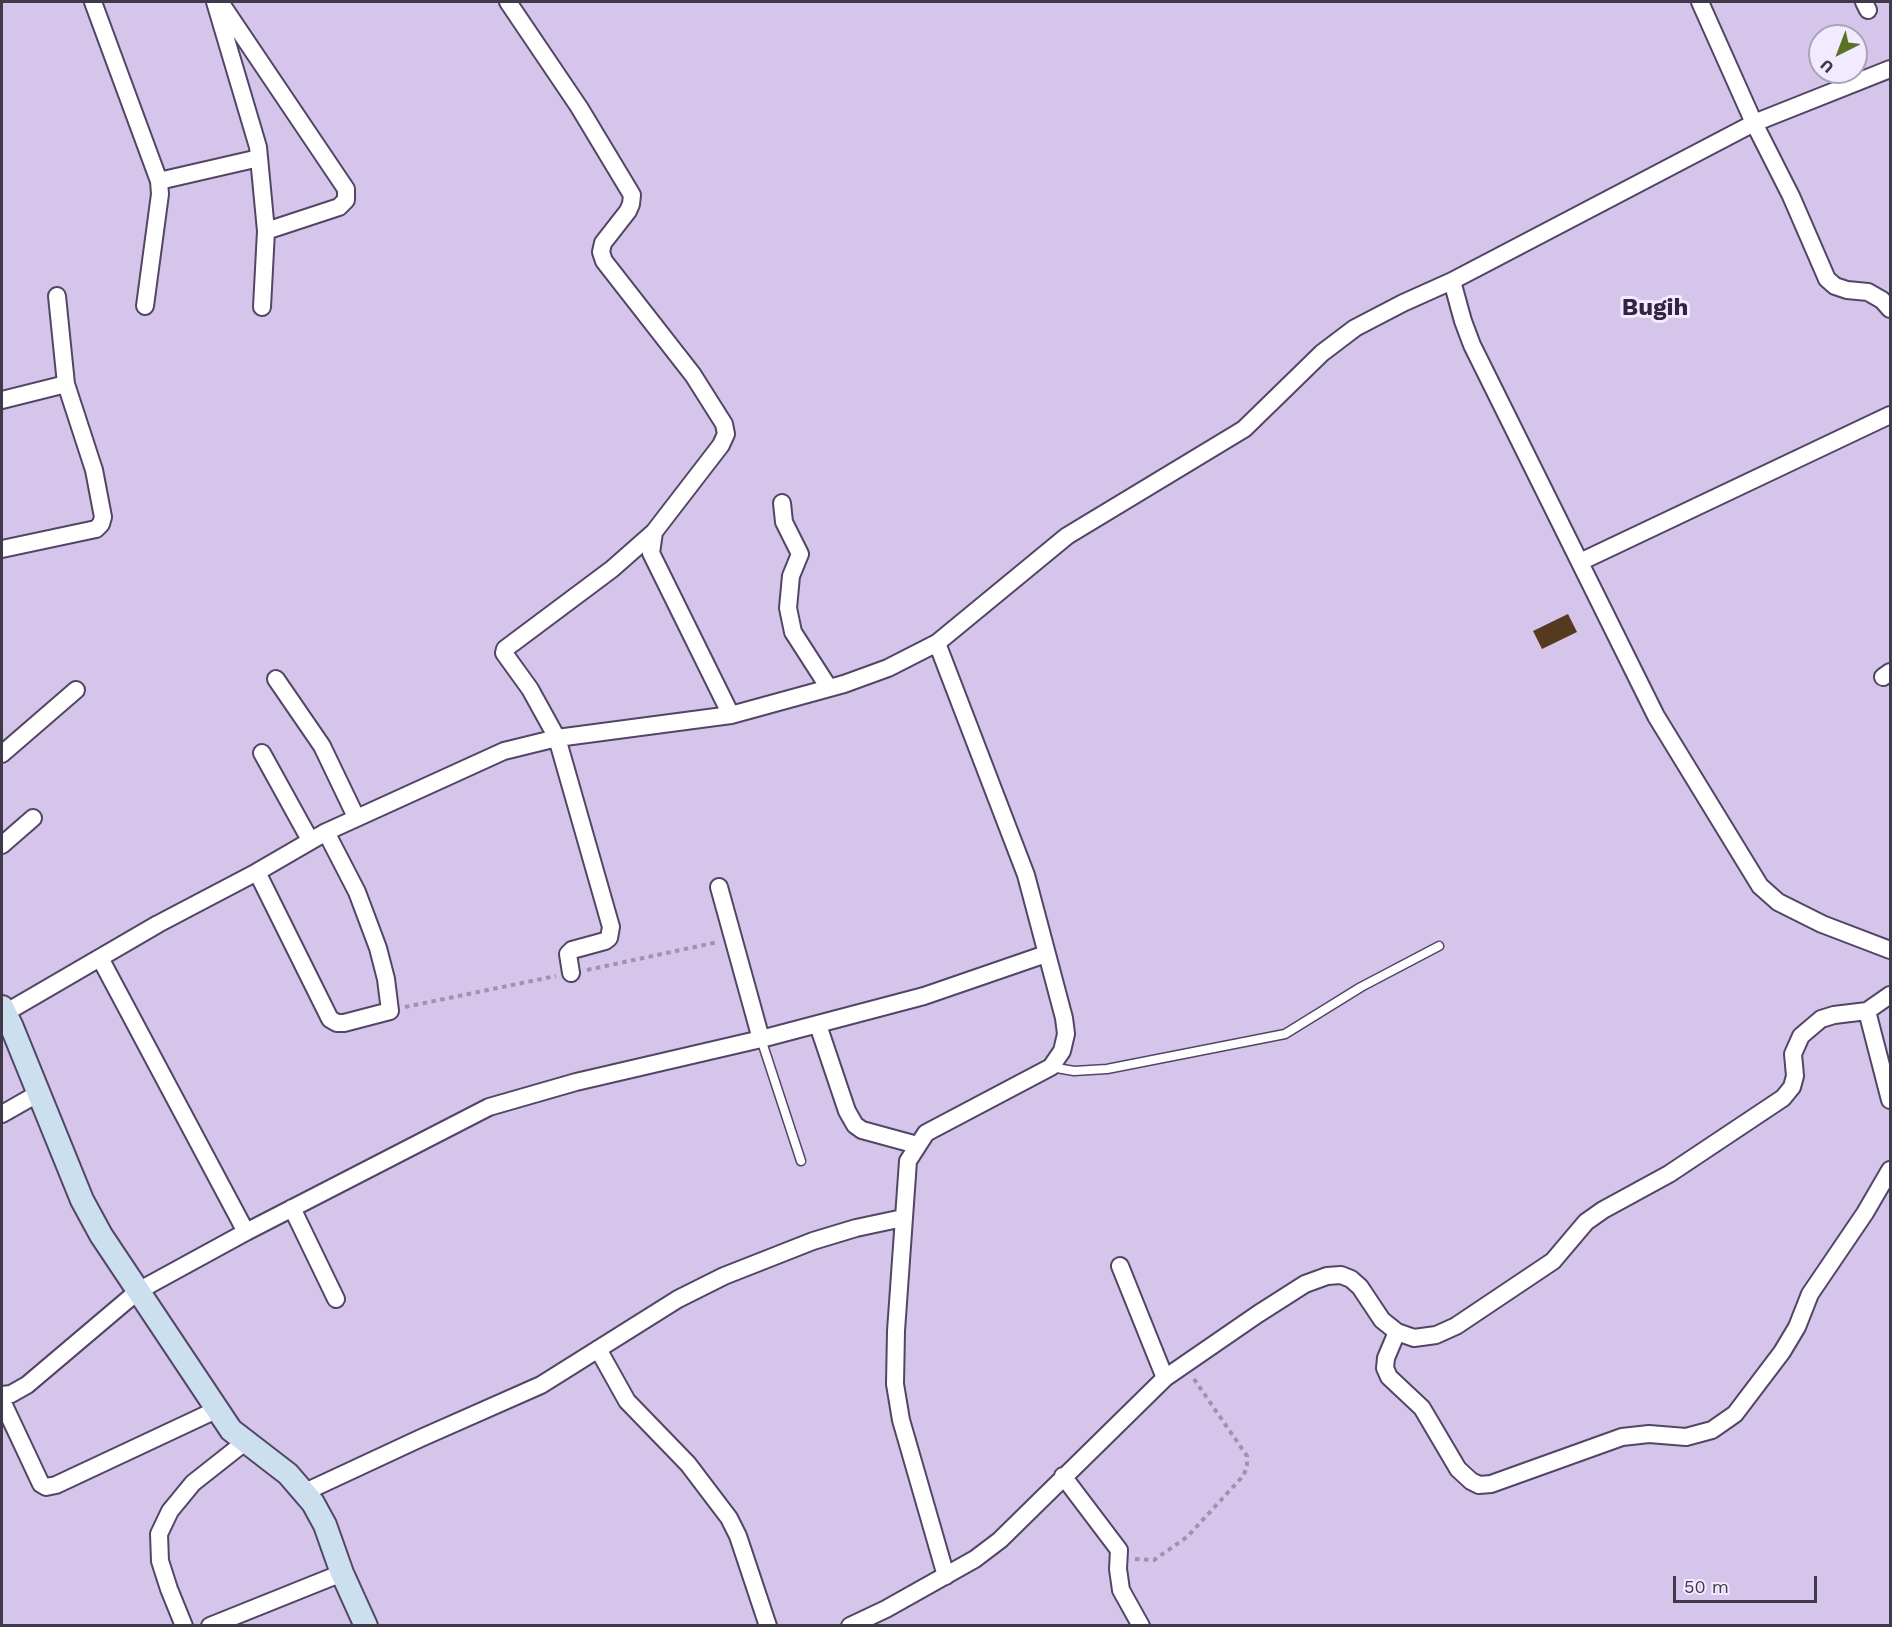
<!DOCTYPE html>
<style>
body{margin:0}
#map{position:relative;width:1892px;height:1627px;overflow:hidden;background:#d5c5eb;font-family:"Work Sans",sans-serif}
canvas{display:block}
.frame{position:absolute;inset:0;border:3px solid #403949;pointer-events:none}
.north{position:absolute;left:1808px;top:24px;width:60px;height:60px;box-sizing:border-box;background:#f2eafe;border:2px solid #aba3b6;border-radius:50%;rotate:222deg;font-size:16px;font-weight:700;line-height:24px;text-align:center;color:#403949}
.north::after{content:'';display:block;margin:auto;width:21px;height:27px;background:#5b7223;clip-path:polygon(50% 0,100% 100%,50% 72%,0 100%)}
.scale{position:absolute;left:1673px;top:1576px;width:144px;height:27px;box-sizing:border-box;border:3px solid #403949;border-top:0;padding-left:8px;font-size:18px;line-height:21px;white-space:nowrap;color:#403949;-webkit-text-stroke:4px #f2eafe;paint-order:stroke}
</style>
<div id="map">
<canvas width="1892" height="1627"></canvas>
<div class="frame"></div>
<div class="north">U</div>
<div class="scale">50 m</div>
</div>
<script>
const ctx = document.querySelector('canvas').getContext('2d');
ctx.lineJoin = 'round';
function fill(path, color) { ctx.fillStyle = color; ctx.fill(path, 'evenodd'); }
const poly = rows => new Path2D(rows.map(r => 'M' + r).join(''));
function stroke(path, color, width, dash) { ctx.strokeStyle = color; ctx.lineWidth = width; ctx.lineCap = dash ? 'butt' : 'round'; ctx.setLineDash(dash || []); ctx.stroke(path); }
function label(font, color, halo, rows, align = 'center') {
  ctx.font = font + ' "Work Sans",sans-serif'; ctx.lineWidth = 6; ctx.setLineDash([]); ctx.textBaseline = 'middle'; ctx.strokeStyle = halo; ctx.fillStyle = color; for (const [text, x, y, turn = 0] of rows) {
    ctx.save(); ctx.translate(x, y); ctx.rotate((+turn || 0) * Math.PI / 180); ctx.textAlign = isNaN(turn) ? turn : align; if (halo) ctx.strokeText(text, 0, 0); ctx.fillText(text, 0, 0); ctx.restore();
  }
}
fill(poly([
 [1568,614,1577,632,1542,649,1533,631]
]), '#553a1f');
const lane = poly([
 [761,1039,801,1161],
 [1051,1067,1074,1071,1107,1069,1285,1034,1361,987,1439,946]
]);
const street = poly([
 [93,2,159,181,160,194,145,306],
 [215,2,258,147,266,231,262,307],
 [220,2,346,189,346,200,339,207,266,231],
 [508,2,579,107,632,195,631,204,628,211,603,243,601,252,604,261,693,375,724,424,726,434,721,445,654,532,651,553,731,715],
 [1700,2,1754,123,1791,196,1827,279,1835,286,1847,290,1868,292,1882,300,1890,309],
 [1864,2,1868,10],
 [159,181,259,158],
 [1452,281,1463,321,1472,345,1656,716,1760,886,1778,902,1822,924,1890,950],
 [2,400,66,384],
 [782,503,784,522,800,554,791,576,788,608,793,632,829,688],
 [2,549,96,529,101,524,103,517,94,470,66,384,57,296],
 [1580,562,1890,415],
 [937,643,1026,875,1064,1018,1066,1034,1062,1051,1051,1067,926,1133,908,1161,896,1331,895,1384,901,1420,946,1576],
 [1883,677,1890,672],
 [276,679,322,746,356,817],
 [262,753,310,840],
 [2,754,76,690],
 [2,845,33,818],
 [257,872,330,1019,337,1023,344,1023,390,1011,386,979,378,948,357,892,326,832],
 [719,887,761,1039],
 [100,958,246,1232],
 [571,973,568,954,572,950,605,941,609,938,611,927,557,738,530,689,504,653,505,649,612,569,654,532],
 [1867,1011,1890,1100],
 [5,1013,158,924,257,872,326,832,504,751,557,738,731,715,844,684,888,668,937,643,1067,536,1244,429,1322,353,1355,328,1403,303,1452,281,1754,123,1890,69],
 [818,1025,847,1111,855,1125,862,1130,917,1145],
 [2,1114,39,1093],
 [292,1208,336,1299],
 [1120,1266,1165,1378],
 [1397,1332,1386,1358,1385,1368,1389,1377,1422,1408,1458,1469,1471,1481,1479,1485,1491,1484,1622,1437,1649,1434,1686,1437,1712,1430,1735,1414,1782,1352,1797,1327,1810,1294,1865,1213,1890,1170],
 [598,1349,627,1401,688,1464,729,1518,738,1536,768,1626],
 [2,1395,11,1394,27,1385,138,1291,246,1232,489,1107,576,1082,761,1039,924,996,1046,954],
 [2,1401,41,1484,46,1487,56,1485,216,1410],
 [1063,1476,1119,1550,1118,1569,1121,1590,1141,1626],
 [305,1492,421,1438,541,1385,678,1299,724,1276,813,1241,856,1228,903,1218],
 [184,1626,169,1589,160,1561,159,1534,170,1511,193,1483,245,1442],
 [210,1626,342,1573],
 [850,1626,886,1609,975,1559,1000,1540,1165,1378,1258,1314,1305,1284,1327,1276,1341,1275,1351,1279,1360,1287,1382,1320,1397,1332,1414,1338,1436,1335,1456,1326,1553,1261,1586,1222,1603,1210,1669,1174,1783,1098,1792,1087,1795,1076,1793,1054,1801,1036,1821,1019,1834,1015,1867,1011,1890,995]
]);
const secondary = poly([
 [2,1007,11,1025,82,1200,101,1235,231,1430,288,1474,313,1503,325,1525,342,1573,366,1626]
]);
stroke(lane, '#534565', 11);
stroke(street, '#534565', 20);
stroke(secondary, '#534565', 26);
stroke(poly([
 [587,970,718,942],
 [405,1007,556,976],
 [1135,1559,1154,1560,1187,1537,1244,1475,1247,1465,1247,1456,1194,1379]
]), '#9f92b0', 4, [4.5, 4.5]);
stroke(lane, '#fff', 8);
stroke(street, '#fff', 16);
stroke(secondary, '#cbdfee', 22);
label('bold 24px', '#322543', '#f2eafe', [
 ["Bugih",1655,308]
]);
</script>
